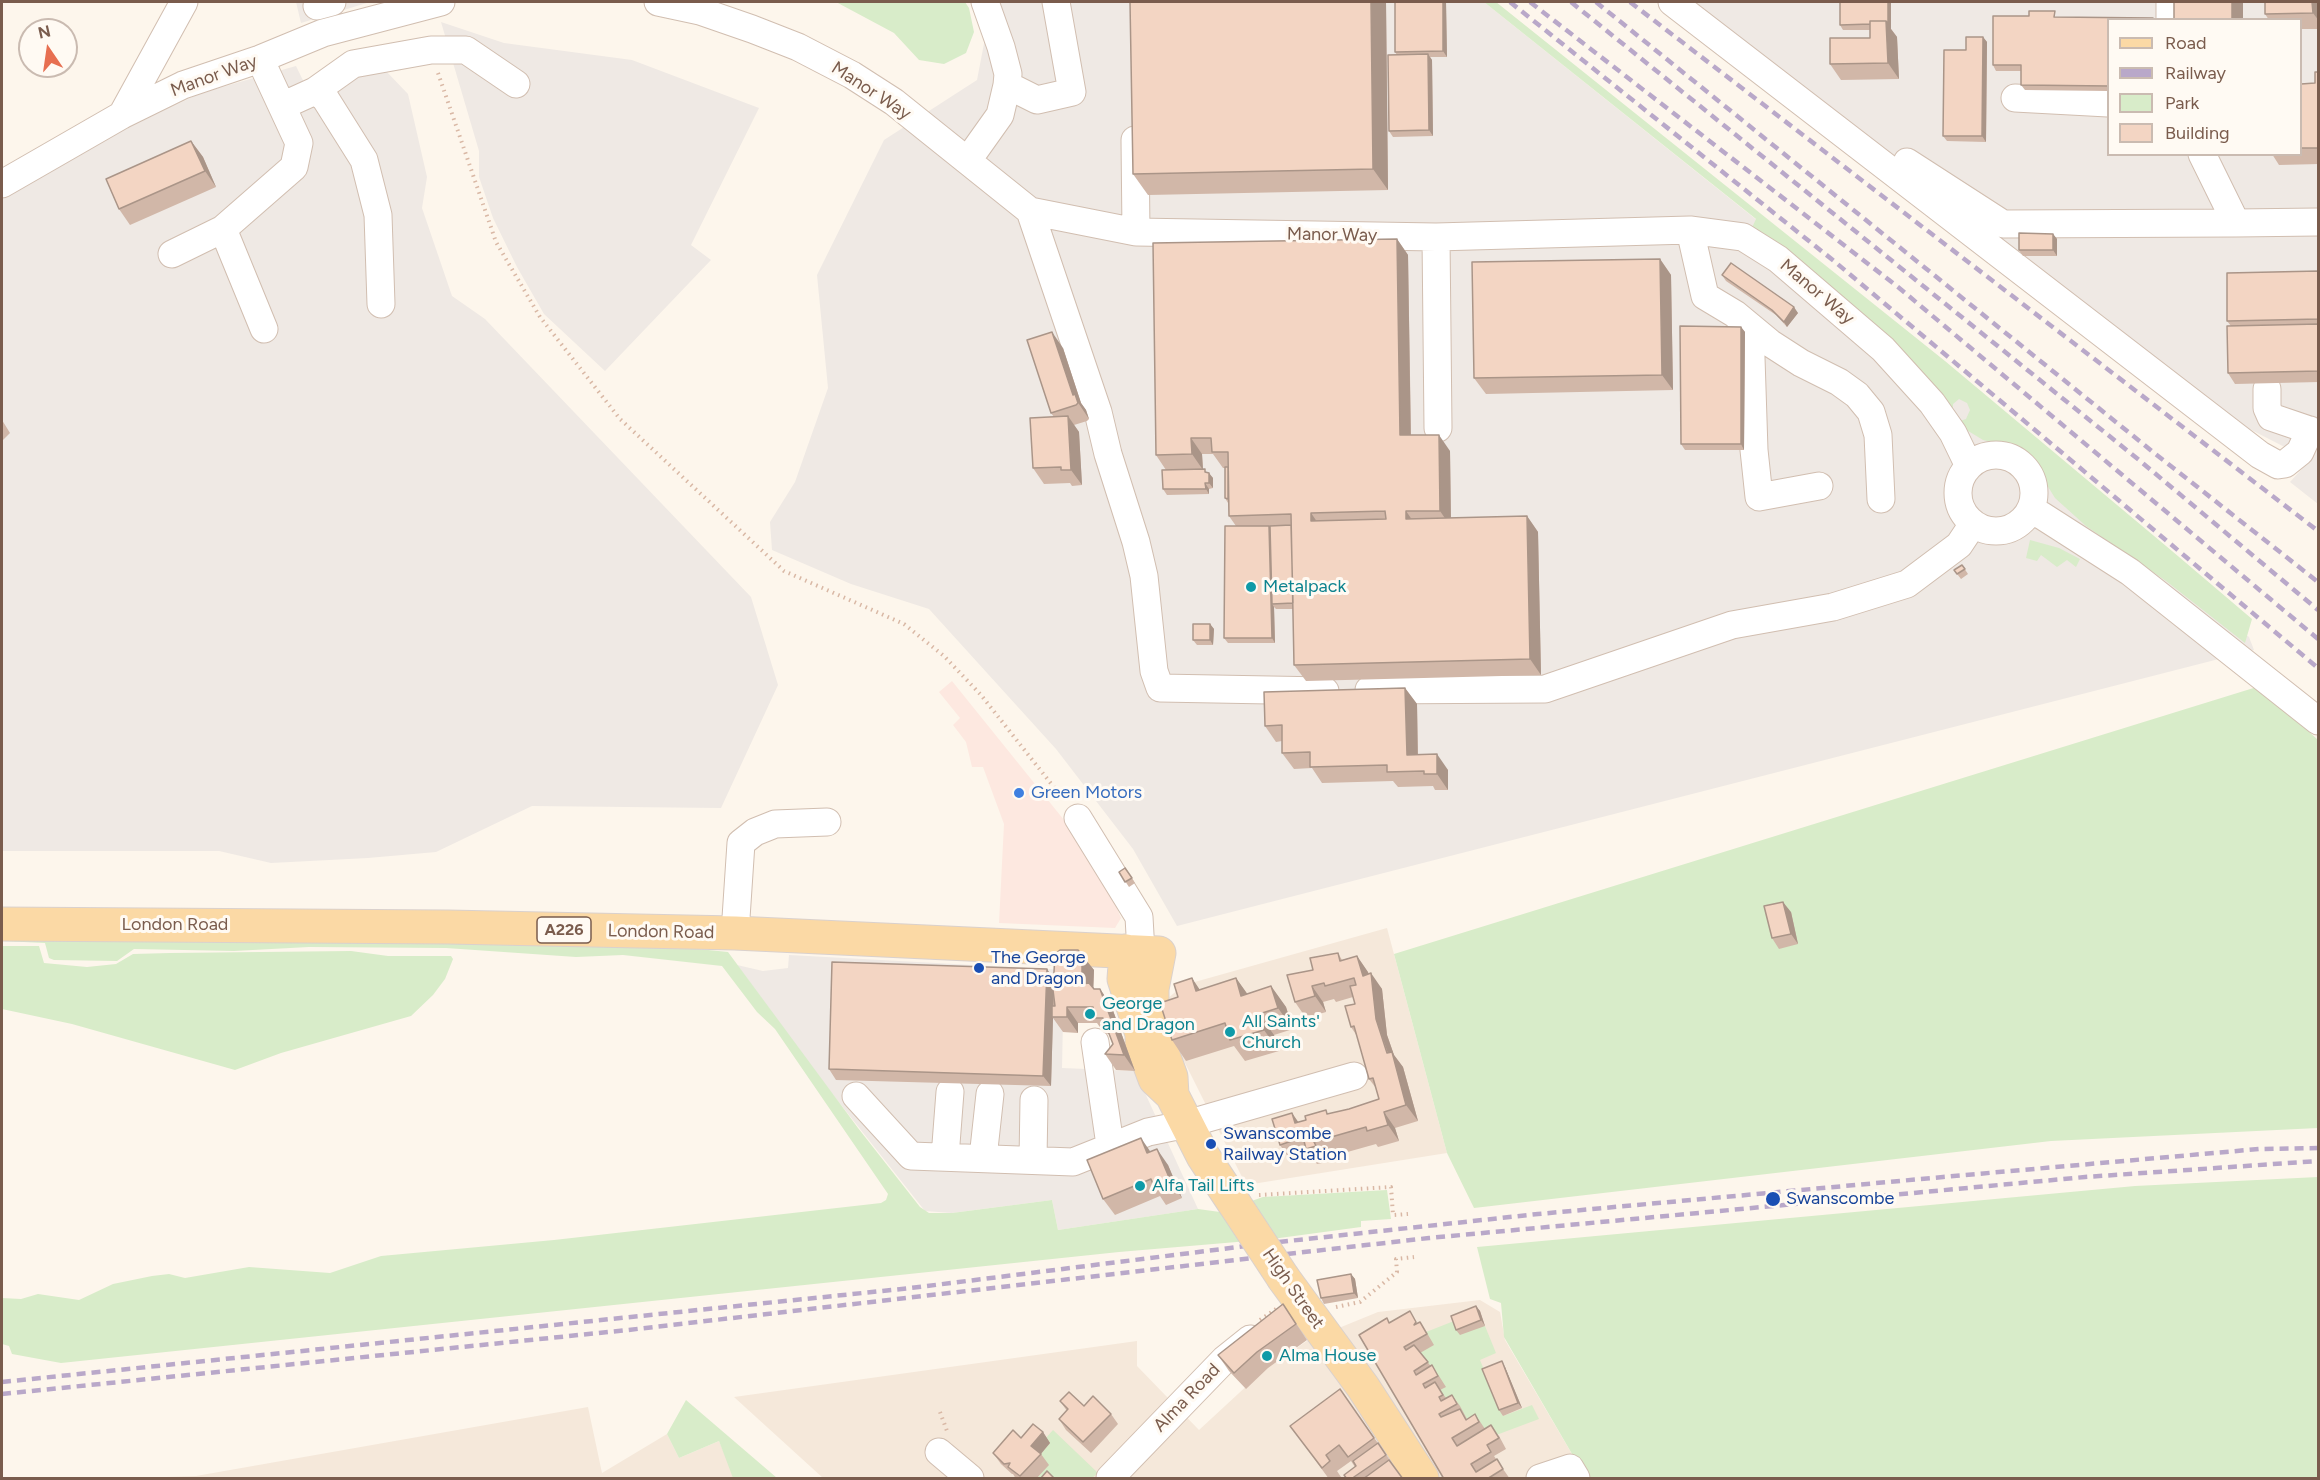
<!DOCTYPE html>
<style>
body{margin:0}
#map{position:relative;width:2320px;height:1480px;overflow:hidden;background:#fdf6ec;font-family:Figtree,sans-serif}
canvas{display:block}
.frame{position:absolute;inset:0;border:3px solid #7a5c4d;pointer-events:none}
.legend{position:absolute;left:2107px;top:18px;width:195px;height:138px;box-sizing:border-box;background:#fffaf3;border:2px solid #cabbb1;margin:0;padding:8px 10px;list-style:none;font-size:18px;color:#7a5c4d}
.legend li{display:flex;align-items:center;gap:12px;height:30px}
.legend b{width:30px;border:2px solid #cabbb1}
.north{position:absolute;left:18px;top:18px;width:60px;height:60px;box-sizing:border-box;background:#fffaf3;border:2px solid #cabbb1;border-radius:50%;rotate:347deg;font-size:16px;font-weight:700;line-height:24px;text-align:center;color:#7a5c4d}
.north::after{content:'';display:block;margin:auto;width:21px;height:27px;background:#e76f51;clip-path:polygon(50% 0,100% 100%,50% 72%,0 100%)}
</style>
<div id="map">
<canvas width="2320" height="1480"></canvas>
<div class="frame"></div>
<ul class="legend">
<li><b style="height:8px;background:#fbd9a5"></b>Road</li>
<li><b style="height:8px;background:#b9a8c9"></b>Railway</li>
<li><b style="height:16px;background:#d8ecc9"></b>Park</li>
<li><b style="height:16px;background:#f3d5c3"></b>Building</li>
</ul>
<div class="north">N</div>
</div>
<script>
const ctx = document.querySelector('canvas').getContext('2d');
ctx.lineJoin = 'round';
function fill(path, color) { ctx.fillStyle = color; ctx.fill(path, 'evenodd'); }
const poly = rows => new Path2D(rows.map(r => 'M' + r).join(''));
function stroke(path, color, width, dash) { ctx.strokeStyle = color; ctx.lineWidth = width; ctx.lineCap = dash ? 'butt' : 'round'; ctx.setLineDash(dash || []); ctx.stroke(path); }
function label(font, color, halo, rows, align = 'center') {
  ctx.font = font + ' Figtree,sans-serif'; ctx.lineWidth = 6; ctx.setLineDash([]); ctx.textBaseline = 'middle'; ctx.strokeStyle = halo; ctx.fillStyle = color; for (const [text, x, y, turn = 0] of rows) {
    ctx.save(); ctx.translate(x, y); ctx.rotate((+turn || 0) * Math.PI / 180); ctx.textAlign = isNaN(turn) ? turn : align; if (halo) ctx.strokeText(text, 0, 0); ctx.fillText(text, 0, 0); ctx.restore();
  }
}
fill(poly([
 [1387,928,1447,1153,1246,1185,1178,1049,1168,998,1184,985],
 [1480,1300,1500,1312,1505,1340,1586,1478,823,1478,734,1397,1137,1341,1137,1366,1199,1430,1265,1369,1307,1341,1378,1312],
 [588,1407,602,1473,667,1434,679,1458,719,1441,735,1478,136,1478,196,1476]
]), '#f5e8da');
fill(poly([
 [952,681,1064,820,1113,899,1121,918,1115,928,999,923,1004,824,983,767,972,767,966,742,953,725,960,718,939,692]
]), '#fde8e0');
fill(poly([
 [296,2,370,2,301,23],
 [992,2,1484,2,1853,297,2205,599,2249,637,2254,650,1177,926,1133,849,1056,749,929,609,851,584,772,550,770,522,795,482,828,388,817,275,884,140,977,80],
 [1686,2,2318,2,2318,504,2290,482,2310,460,2228,418],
 [2108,20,2300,20,2300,154,2108,154],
 [441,22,504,43,632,60,759,108,691,245,711,260,605,371,544,314,517,267,493,218,479,177,479,151],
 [296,66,315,105,360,76,385,70,408,94,427,177,422,208,452,296,485,319,751,597,778,685,721,808,532,806,436,852,368,858,271,863,219,851,2,851,2,197,60,158,201,93],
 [789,955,1064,970,1062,1068,1135,1071,1198,1209,1058,1230,1052,1200,952,1213,925,1211,826,1086,737,965,763,971,788,968]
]), '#efe9e4');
fill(poly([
 [836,2,965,2,969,8,974,32,966,53,944,64,919,60,894,33],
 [1484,2,1496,2,1945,361,2172,551,2252,619,2245,643,2166,581,2086,526,2055,498,2029,456,2013,447,1983,440,1960,426,1960,421,1966,419,1970,410,1967,403,1959,399,1953,404,1953,417,1750,232,1756,219],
 [2030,540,2059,548,2080,559,2076,567,2067,560,2057,567,2041,555,2037,561,2026,558],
 [2260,686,2318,740,2318,1128,2051,1141,1474,1208,1447,1153,1394,954],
 [2,935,648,944,728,952,858,1128,920,1207,929,1213,952,1213,1052,1200,1058,1230,1198,1209,1220,1212,1263,1197,1387,1190,1391,1219,1361,1221,1361,1227,1272,1239,1119,1252,61,1363,12,1354,9,1346,2,1344,2,1298,21,1299,38,1294,79,1300,113,1284,152,1276,169,1274,185,1278,249,1267,330,1273,381,1256,554,1240,881,1203,886,1200,888,1194,775,1029,757,1012,722,966,623,955,576,957,446,948,309,947,234,951,134,949,117,961,54,960,49,958,45,943,2,941],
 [2,946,39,946,44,963,87,967,116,964,133,954,170,953,351,951,388,956,451,956,453,959,445,979,433,995,411,1016,281,1053,235,1070,72,1024,2,1009],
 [2318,1177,2318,1478,1586,1478,1504,1337,1501,1303,1490,1299,1477,1247,2135,1186],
 [1454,1321,1485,1326,1496,1353,1480,1360,1503,1416,1532,1405,1539,1419,1483,1440,1431,1395,1445,1387,1430,1364,1427,1366,1411,1358,1426,1332],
 [686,1400,777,1478,733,1478,719,1441,679,1458,667,1434],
 [1053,1430,1098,1473,1092,1478,1037,1478,1048,1465,1039,1456,1050,1443,1045,1439]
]), '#d8ecc9');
const minor = poly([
 [658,2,700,11,752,29,798,47,852,75,894,102,1030,211,1136,232,1436,237,1690,230,1743,237,1778,259,1883,349,1932,403,1953,433,1969,466],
 [1672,2,2260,455,2278,465,2285,464,2300,452,2310,430],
 [2170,2,2170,20],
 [317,6,332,2],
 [1007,85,1037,100,1072,92,1056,2],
 [315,91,325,98,364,160,378,215,381,304],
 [2015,98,2108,103],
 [282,106,315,91,353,64,431,50,466,50,516,84],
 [122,115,184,2],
 [1135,140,1136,232],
 [2202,154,2236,223,2318,222],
 [968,160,1000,115,1007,85,1008,74,1001,47,985,2],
 [1907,162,2003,224,2236,223],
 [2,184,122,115,183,85,260,59,323,33,441,2],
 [1030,211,1098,412,1108,454,1136,542,1144,576,1154,671,1160,688,1325,691],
 [223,229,264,329],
 [1690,230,1705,296,1735,314,1770,343,1801,363,1839,382,1857,395,1871,412,1878,435,1881,499],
 [1436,237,1438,428],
 [172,254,223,229,294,167,299,143,260,59],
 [1750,327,1754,450,1759,497,1819,486],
 [2267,389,2267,408,2271,417,2318,433],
 '1958 493a38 38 0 1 1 76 0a38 38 0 1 1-76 0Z',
 [2029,512,2041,515,2130,572,2318,721],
 [1369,690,1545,689,1732,625,1833,607,1907,584,1959,545,1973,524],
 [1078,818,1139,917,1141,952],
 [735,933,741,843,755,832,775,824,827,822],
 [1095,1042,1110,1145],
 [856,1096,911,1156,1073,1162,1148,1132,1187,1124,1354,1076],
 [945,1157,950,1092],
 [983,1158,990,1094],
 [1033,1160,1034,1100],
 [939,1452,970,1478],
 [1110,1478,1225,1359,1250,1339],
 [1540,1478,1570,1468,1576,1478]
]);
const major = poly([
 [2,924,448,927,735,933,1159,953,1152,989,1152,1013,1156,1035,1171,1077,1172,1095],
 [1126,951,1124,979,1142,1034,1142,1044,1155,1079,1172,1095,1203,1156,1234,1203],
 [1284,1279,1363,1387,1422,1478]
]);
stroke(minor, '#d1beb0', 29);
stroke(major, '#dad1cd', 35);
stroke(poly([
 [438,73,496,242,540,317,620,419,784,571,904,624,944,656,981,695,1064,800],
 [1259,1195,1391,1187,1393,1215,1408,1214],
 [1336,1307,1360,1302,1397,1272,1396,1259,1414,1257],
 [1260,1320,1276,1309],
 [940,1412,947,1431]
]), '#d9b8a5', 4, [1.5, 4.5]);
stroke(minor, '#fff', 27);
stroke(major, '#fbd9a5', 33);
stroke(poly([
 [1510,2,1834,261,2318,668],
 [1530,2,1898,287,2318,639],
 [1571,2,2139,460,2318,610],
 [1596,2,2153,452,2318,582],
 [1630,2,2318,531],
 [1279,1242,1538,1214,1943,1177,2259,1149,2318,1148],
 [1287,1254,1429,1238,2085,1177,2318,1161],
 [2,1382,911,1288,1246,1246],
 [2,1394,628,1330,1253,1258]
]), '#b9a8c9', 4.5, [9, 6]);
const majorBridge = poly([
 [1234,1203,1284,1279]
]);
stroke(majorBridge, '#dad1cd', 35, []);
stroke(majorBridge, '#fbd9a5', 33);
fill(poly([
 [1130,2,1386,2,1388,190,1148,195,1133,174],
 [1395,2,1446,2,1447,57,1430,57,1432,60,1433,136,1393,137,1389,131,1397,55,1395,52],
 [1840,2,1891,29,1897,37,1899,79,1841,80,1830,64,1870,38,1870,30,1843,30,1840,25],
 [2319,2,2319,29,2301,29,2301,20,2269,20,2265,14],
 [2058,17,2153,18,2154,20,2109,20,2109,91,2025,90,2021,85,2021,71,1996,71,1993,65],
 [1983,37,1987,42,1986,142,1947,141,1943,136,1966,50],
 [2319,72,2319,164,2279,165,2272,154,2301,154,2301,84,2315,83],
 [191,141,203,157,216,187,130,225,119,209],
 [2053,234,2057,239,2057,256,2023,256,2019,250],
 [1397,239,1408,255,1411,435,1450,451,1451,518,1527,516,1538,532,1541,675,1306,681,1294,665,1293,609,1276,609,1274,607,1275,643,1228,643,1224,638,1236,526,1229,516,1228,503,1225,498,1225,468,1223,468,1213,454,1202,454,1203,469,1213,478,1213,488,1209,489,1209,494,1167,495,1163,489,1166,470,1156,455],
 [1660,259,1671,275,1673,390,1486,394,1474,378],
 [2319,271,2319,382,2235,384,2228,373,2231,326,2227,321],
 [1722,275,1798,313,1787,327,1776,315,1726,281],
 [1741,327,1745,332,1744,450,1685,450,1681,444],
 [1063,348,1081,403,1086,410,1089,419,1087,421,1074,425,1079,432,1082,485,1072,486,1070,483,1044,484,1033,468,1054,417,1051,413],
 [2,420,10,433,2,441],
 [1962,565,1968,574,1961,579,1954,570],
 [1210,624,1214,629,1213,645,1197,645,1193,640],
 [1405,688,1417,704,1418,754,1448,770,1448,790,1435,790,1433,786,1398,787,1393,781,1322,783,1312,768,1294,769,1282,753,1282,741,1276,742,1265,726],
 [1125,868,1135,883,1129,887,1119,872],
 [1791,912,1798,944,1779,949,1772,938],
 [1338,953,1342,960,1357,956,1369,974,1382,989,1387,1035,1394,1055,1403,1067,1418,1121,1395,1128,1399,1141,1378,1147,1376,1144,1326,1158,1327,1162,1317,1164,1310,1155,1291,1161,1280,1145,1292,1113,1298,1122,1349,1109,1379,1099,1376,1088,1369,1079,1357,1036,1351,1027,1355,1004,1353,997,1336,1002,1334,999,1323,1002,1326,1012,1306,1018,1295,1002,1313,970],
 [1082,955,1094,970,1093,989,1100,989,1111,1005,1135,1071,1116,1070,1105,1054,1113,1044,1109,1034,1104,1033,1097,1023,1078,1023,1078,1033,1063,1032,1053,1018,1051,1086,836,1080,829,1069,1047,969,1054,979],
 [1236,978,1247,994,1271,986,1286,1007,1293,1029,1274,1035,1279,1051,1245,1061,1234,1046,1186,1061,1172,1040,1178,997],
 [1151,1152,1168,1165,1182,1198,1166,1205,1160,1196,1115,1215,1103,1199],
 [1351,1274,1355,1279,1358,1298,1324,1304,1321,1298],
 [1283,1304,1307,1340,1268,1368,1246,1389,1229,1371,1218,1355],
 [1476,1306,1480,1311,1485,1326,1460,1335,1456,1330],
 [1390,1322,1418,1323,1427,1333,1434,1345,1420,1353,1439,1376,1446,1387,1440,1390,1446,1398,1452,1395,1460,1406,1467,1419,1475,1414,1485,1429,1499,1436,1506,1449,1494,1456,1510,1479,1444,1479],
 [1505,1367,1522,1408,1503,1416,1499,1410],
 [1340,1389,1403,1479,1347,1479,1355,1467,1351,1461,1337,1471,1341,1477,1340,1479,1329,1479,1302,1442,1290,1426],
 [1060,1401,1084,1406,1111,1414,1118,1424,1091,1453,1066,1430,1059,1419,1067,1411],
 [1043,1432,1050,1443,1041,1454,1049,1465,1036,1479,1016,1479,1013,1474,1012,1474,1001,1464,993,1453,1021,1438]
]), '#d1b7a8');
fill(poly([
 [1371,2,1386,2,1388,190,1373,169],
 [1443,2,1446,2,1447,57,1443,51],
 [1888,2,1891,2,1891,29,1897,37,1899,79,1888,63,1886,21],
 [2232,2,2243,2,2243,20,2232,20],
 [2312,2,2319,2,2319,21,2313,13],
 [1983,37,1987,42,1986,142,1982,136],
 [1428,54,1432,60,1433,136,1429,130],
 [191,141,203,157,216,187,205,171],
 [2053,234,2057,239,2057,256,2053,250],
 [1397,239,1408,255,1411,451,1400,435],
 [1660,259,1671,275,1673,390,1662,375],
 [1794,307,1798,313,1787,327,1784,322],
 [1741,327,1745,332,1744,450,1741,444],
 [1052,332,1063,348,1081,403,1086,410,1089,419,1073,395],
 [1068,416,1079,432,1082,485,1071,470],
 [1439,435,1450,451,1451,527,1440,511],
 [1191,438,1202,454,1203,470,1192,454],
 [1209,473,1213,478,1213,488,1209,483],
 [1205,483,1209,489,1209,494,1206,489],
 [1406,511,1417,527,1406,519],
 [1311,513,1322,529,1311,521],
 [1527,516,1538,532,1541,675,1530,659],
 [1269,526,1272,531,1272,604,1274,607,1275,643,1272,638],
 [1210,624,1214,629,1213,645,1210,640],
 [1405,688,1417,704,1418,771,1407,755],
 [1437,754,1448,770,1448,790,1437,774],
 [1783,902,1791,912,1798,944,1791,934],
 [1082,955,1094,970,1093,999,1082,984],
 [1357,956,1368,972,1373,986,1371,973,1382,989,1387,1035,1394,1055,1403,1067,1418,1121,1406,1105,1376,1019],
 [1047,969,1054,980,1053,1017,1052,1017,1053,1018,1051,1086,1043,1076],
 [1192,978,1206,999,1196,991],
 [1236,978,1251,999,1241,996],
 [1271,986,1286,1007,1293,1029,1278,1008],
 [1312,986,1323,1002,1326,1012,1315,996],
 [1100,989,1111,1005,1135,1071,1124,1055],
 [1067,1007,1078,1023,1078,1033,1067,1017],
 [1259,1014,1274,1035,1279,1051,1264,1030],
 [1384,1112,1395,1128,1399,1141,1388,1125],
 [1292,1113,1303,1129,1295,1123],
 [1141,1138,1152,1154,1147,1153],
 [1314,1142,1326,1158,1327,1162,1316,1146],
 [1157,1149,1168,1165,1182,1198,1171,1182],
 [1351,1274,1355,1279,1358,1298,1354,1293],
 [1476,1306,1480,1311,1485,1326,1481,1320],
 [1502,1361,1505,1367,1522,1408,1518,1403],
 [1043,1432,1050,1443,1039,1456,1031,1446]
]), '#aa9588');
const building = poly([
 [1130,2,1371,2,1373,169,1133,174,1130,2],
 [1395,2,1443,2,1443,51,1395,52,1395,2],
 [1840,2,1888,2,1888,24,1886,21,1870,21,1870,24,1840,25,1840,2],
 [2174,2,2232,2,2232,20,2174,20,2174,2],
 [2265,2,2312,2,2313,13,2265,14,2265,2],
 [2029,11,2055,11,2054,17,2153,18,2153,20,2109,20,2109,86,2021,85,2021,65,1993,65,1993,16,2029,16,2029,11],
 [1870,21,1886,21,1888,63,1830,64,1830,38,1870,38,1870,21],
 [1966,37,1983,37,1982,136,1943,136,1944,50,1966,50,1966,37],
 [1428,54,1429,130,1389,131,1388,55,1428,54],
 [2315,72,2319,72,2319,148,2301,148,2301,84,2315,83,2315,72],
 [191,141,205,171,119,209,106,179,191,141],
 [2019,233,2053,234,2053,250,2019,250,2019,233],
 [1397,239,1400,435,1439,435,1440,511,1406,511,1406,519,1527,516,1530,659,1294,665,1291,514,1229,516,1228,452,1212,452,1211,438,1191,438,1192,454,1156,455,1153,243,1397,239],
 [1385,511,1386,519,1311,521,1311,513,1385,511],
 [1660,259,1662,375,1474,378,1472,262,1660,259],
 [1731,263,1794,307,1784,322,1772,310,1722,275,1731,263],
 [2319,271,2319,319,2227,321,2227,273,2319,271],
 [2319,324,2319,371,2228,373,2227,326,2319,324],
 [1680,326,1741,327,1741,444,1681,444,1680,326],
 [1052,332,1073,395,1075,394,1078,403,1076,405,1051,413,1027,340,1052,332],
 [1068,416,1071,470,1061,470,1061,467,1033,468,1030,418,1068,416],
 [1225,467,1228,467,1228,499,1225,498,1225,467],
 [1205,469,1205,472,1209,473,1209,483,1205,483,1206,489,1163,489,1162,470,1205,469],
 [1291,525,1293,603,1272,604,1270,526,1291,525],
 [1225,526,1269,526,1272,638,1224,638,1225,526],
 [1962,565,1965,569,1957,574,1954,570,1962,565],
 [1193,624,1210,624,1210,640,1193,640,1193,624],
 [1405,688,1407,755,1437,754,1437,774,1424,774,1424,771,1387,772,1387,765,1310,767,1310,752,1282,753,1282,725,1265,726,1264,692,1405,688],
 [1125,868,1132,878,1125,882,1119,872,1125,868],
 [1783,902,1791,934,1772,938,1764,906,1783,902],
 [1060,950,1078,950,1082,955,1082,984,1089,983,1094,989,1100,989,1124,1055,1105,1054,1113,1044,1103,1018,1093,1018,1093,1007,1067,1007,1067,1017,1052,1017,1052,1006,1055,1006,1053,990,1055,954,1060,950],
 [1338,953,1340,961,1357,956,1363,976,1371,973,1376,1019,1387,1053,1392,1052,1406,1105,1384,1112,1388,1125,1367,1131,1366,1127,1314,1142,1316,1146,1306,1149,1303,1137,1280,1145,1272,1119,1292,1113,1295,1123,1306,1120,1305,1116,1326,1110,1327,1114,1349,1109,1379,1099,1373,1078,1369,1079,1354,1026,1351,1027,1345,1006,1355,1004,1350,986,1356,985,1354,978,1325,986,1324,983,1312,986,1315,996,1295,1002,1287,975,1313,970,1310,958,1338,953],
 [832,962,1047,969,1043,1076,829,1069,832,962],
 [1192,978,1196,991,1236,978,1241,996,1271,986,1278,1008,1259,1014,1264,1030,1230,1040,1225,1023,1172,1040,1160,1003,1178,997,1174,984,1192,978],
 [1141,1138,1147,1153,1157,1149,1171,1182,1155,1189,1151,1179,1103,1199,1087,1160,1141,1138],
 [1351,1274,1354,1293,1321,1298,1317,1280,1351,1274],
 [1283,1304,1296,1324,1257,1352,1234,1373,1218,1355,1283,1304],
 [1476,1306,1481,1320,1456,1330,1451,1316,1476,1306],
 [1410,1311,1416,1322,1414,1325,1420,1322,1427,1334,1404,1347,1406,1350,1414,1345,1428,1362,1414,1371,1416,1375,1432,1365,1438,1376,1423,1384,1425,1388,1435,1382,1443,1395,1439,1397,1441,1401,1452,1395,1457,1404,1439,1414,1441,1417,1460,1409,1466,1420,1475,1414,1479,1422,1452,1438,1457,1446,1491,1425,1499,1438,1487,1445,1491,1452,1471,1464,1476,1472,1497,1459,1503,1469,1487,1479,1444,1479,1359,1335,1387,1318,1389,1323,1410,1311],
 [1502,1361,1518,1403,1499,1410,1482,1369,1502,1361],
 [1340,1389,1374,1438,1348,1457,1339,1445,1326,1455,1330,1461,1322,1468,1290,1426,1340,1389],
 [1069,1392,1084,1406,1093,1396,1111,1414,1083,1442,1059,1419,1068,1409,1060,1401,1069,1392],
 [1033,1424,1043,1432,1031,1446,1041,1454,1020,1476,1008,1467,1010,1463,1004,1464,993,1453,1013,1430,1021,1438,1033,1424],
 [1378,1443,1386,1455,1351,1479,1347,1479,1344,1475,1356,1466,1353,1461,1378,1443],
 [1389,1460,1403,1479,1363,1479,1389,1460],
 [1047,1471,1055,1479,1040,1479,1047,1471]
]);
fill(building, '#f3d5c3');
stroke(building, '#aa9588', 1.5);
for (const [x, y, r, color] of [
 [1251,587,6,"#0f9aa8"],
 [1019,793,6,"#3f7fe0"],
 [979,968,6,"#1a4fb4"],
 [1090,1014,6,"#0f9aa8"],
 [1230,1032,6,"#0f9aa8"],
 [1211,1144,6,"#1a4fb4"],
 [1140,1186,6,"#0f9aa8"],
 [1773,1199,8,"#1a4fb4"],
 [1267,1356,6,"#0f9aa8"]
]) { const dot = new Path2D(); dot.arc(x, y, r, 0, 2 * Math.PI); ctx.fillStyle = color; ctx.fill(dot); stroke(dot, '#fffaf3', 2); }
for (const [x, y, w] of [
 [564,930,54]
]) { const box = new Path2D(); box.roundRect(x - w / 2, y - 13, w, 26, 4.5); ctx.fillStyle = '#fffaf3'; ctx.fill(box); stroke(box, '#7a5c4d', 1.5); }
label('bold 16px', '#7a5c4d', null, [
 ["A226",564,930]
]);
label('18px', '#7a5c4d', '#fffaf3', [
 ["Manor Way",214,76,-20],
 ["Manor Way",871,91,33],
 ["Manor Way",1332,235,1],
 ["Manor Way",1817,292,40],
 ["London Road",175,925],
 ["London Road",661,932,1],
 ["High Street",1293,1289,55],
 ["Alma Road",1187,1398,-46]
]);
label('18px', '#0d838f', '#fffaf3', [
 ["Metalpack",1263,587],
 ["George",1102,1004],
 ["and Dragon",1102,1025],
 ["All Saints'",1242,1022],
 ["Church",1242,1043],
 ["Alfa Tail Lifts",1152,1186],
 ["Alma House",1279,1356]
], 'left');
label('18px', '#366cbe', '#fffaf3', [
 ["Green Motors",1031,793]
], 'left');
label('18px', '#164399', '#fffaf3', [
 ["The George",991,958],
 ["and Dragon",991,979],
 ["Swanscombe",1223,1134],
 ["Railway Station",1223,1155],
 ["Swanscombe",1786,1199]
], 'left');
</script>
